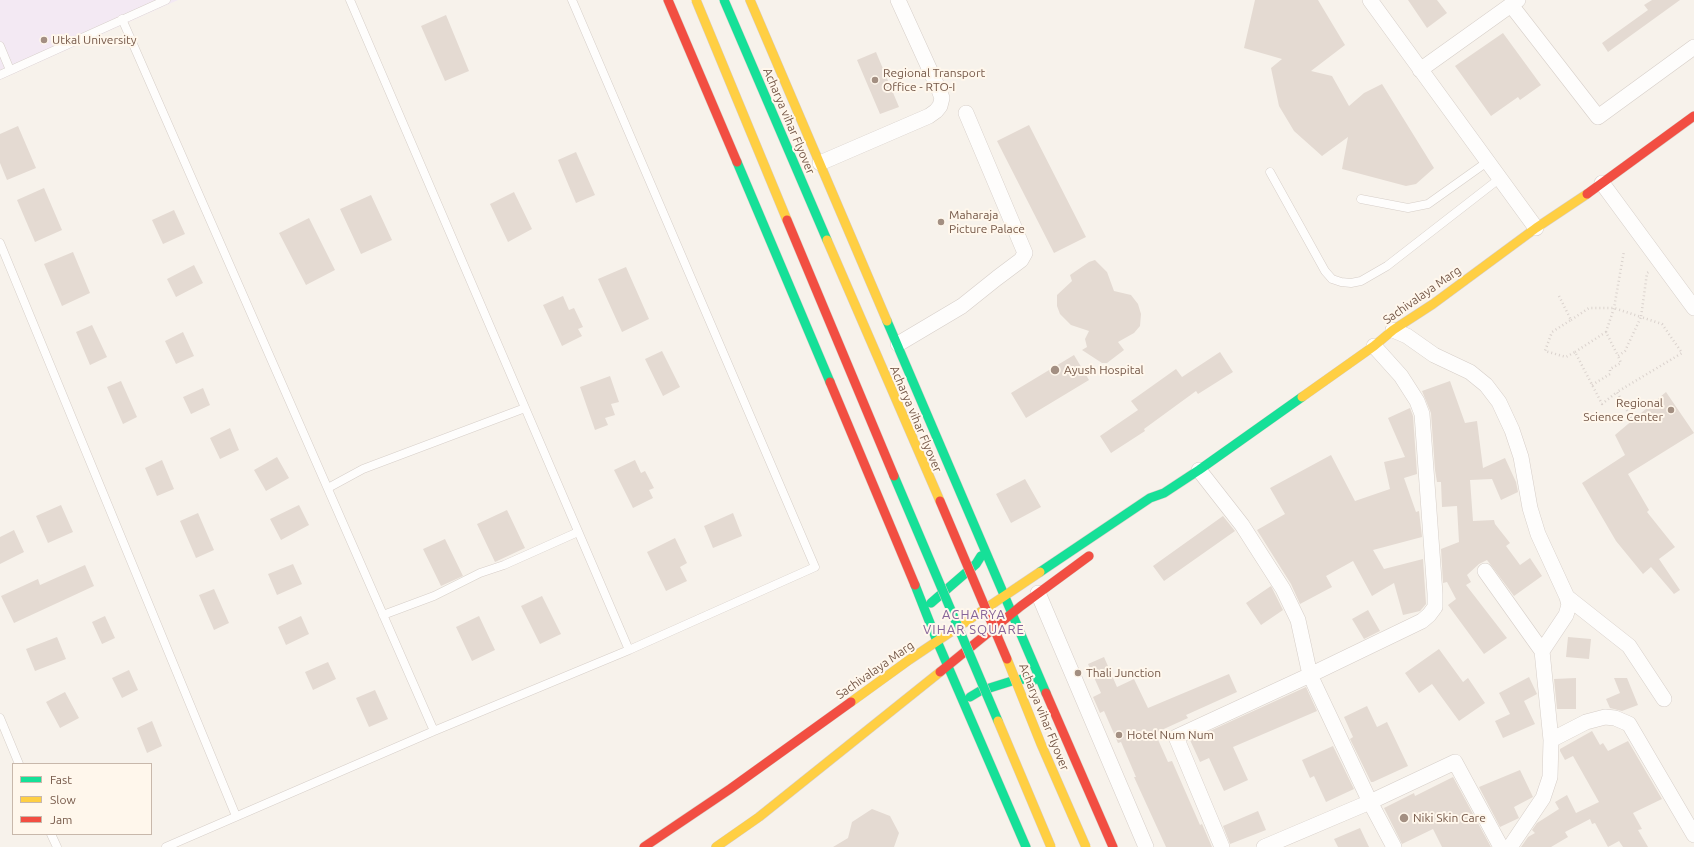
<!DOCTYPE html>
<style>
body{margin:0}
#map{position:relative;width:1694px;height:847px;overflow:hidden;background:#f7f2eb;font-family:Ubuntu,sans-serif}
canvas{display:block}
.legend{position:absolute;left:12px;top:763px;width:140px;height:72px;box-sizing:border-box;background:#fff7ec;border:1px solid #c8b8ab;margin:0;padding:5px 7px;list-style:none;font-size:12px;color:#765949}
.legend li{display:flex;align-items:center;gap:8px;height:20px}
.legend b{width:20px;border:1px solid #c8b8ab}
</style>
<div id="map">
<canvas width="1694" height="847"></canvas>
<ul class="legend">
<li><b style="height:5px;background:#16e098"></b>Fast</li>
<li><b style="height:5px;background:#ffcf43"></b>Slow</li>
<li><b style="height:5px;background:#f24e42"></b>Jam</li>
</ul>
</div>
<script>
const ctx = document.querySelector('canvas').getContext('2d');
ctx.lineJoin = 'round';
function fill(path, color) { ctx.fillStyle = color; ctx.fill(path, 'evenodd'); }
const poly = rows => new Path2D(rows.map(r => 'M' + r).join(''));
function stroke(path, color, width, dash) { ctx.strokeStyle = color; ctx.lineWidth = width; ctx.lineCap = dash ? 'butt' : 'round'; ctx.setLineDash(dash || []); ctx.stroke(path); }
function label(font, color, halo, rows, align = 'center') {
  ctx.font = font + ' Ubuntu,sans-serif'; ctx.lineWidth = 4; ctx.setLineDash([]); ctx.textBaseline = 'middle'; ctx.strokeStyle = halo; ctx.fillStyle = color; for (const [text, x, y, turn = 0] of rows) {
    ctx.save(); ctx.translate(x, y); ctx.rotate((+turn || 0) * Math.PI / 180); ctx.textAlign = isNaN(turn) ? turn : align; if (halo) ctx.strokeText(text, 0, 0); ctx.fillText(text, 0, 0); ctx.restore();
  }
}
fill(poly([
 [0,0,178,0,0,80]
]), '#f3e9f3');
fill(poly([
 [1255,0,1318,0,1345,45,1311,71,1332,76,1349,106,1364,93,1382,84,1434,168,1416,184,1406,186,1342,169,1348,137,1322,156,1294,131,1279,106,1271,68,1282,59,1244,48],
 [1408,0,1437,0,1447,13,1427,28],
 [1652,0,1680,0,1608,52,1602,43,1648,10,1644,5],
 [446,15,469,71,445,81,421,26],
 [1503,33,1541,85,1520,100,1518,97,1491,116,1455,66],
 [876,52,899,107,880,114,857,60],
 [1029,125,1086,237,1054,253,997,141],
 [18,126,36,168,7,180,0,163,0,134],
 [576,152,595,195,576,203,558,160],
 [44,188,62,230,35,242,17,200],
 [514,192,532,229,508,242,490,204],
 [371,195,392,240,361,254,340,209],
 [174,210,185,234,163,244,152,220],
 [309,218,335,270,306,285,279,233],
 [73,252,90,293,62,306,44,264],
 [1095,260,1107,272,1114,291,1131,295,1138,304,1141,314,1140,326,1134,333,1118,342,1124,350,1107,363,1102,363,1082,350,1087,347,1085,339,1089,331,1071,325,1060,314,1057,306,1057,295,1072,281,1070,275,1089,262],
 [194,265,203,283,176,297,167,279],
 [626,267,649,319,622,332,598,279],
 [563,296,569,310,574,308,583,327,578,329,582,336,562,346,543,305],
 [92,325,107,357,90,365,76,332],
 [183,332,194,356,176,364,165,341],
 [662,351,680,387,663,396,645,359],
 [1220,352,1233,372,1198,394,1196,391,1144,429,1145,431,1111,453,1100,436,1138,410,1131,401,1176,369,1182,377],
 [1074,355,1089,380,1026,418,1011,393],
 [610,376,619,402,611,404,615,415,605,418,608,425,595,430,580,387],
 [121,381,137,417,123,424,107,387],
 [1450,381,1465,423,1477,421,1483,468,1505,458,1516,482,1518,492,1501,500,1492,479,1470,480,1473,521,1494,520,1495,524,1510,543,1506,546,1520,565,1530,558,1542,576,1514,596,1487,560,1479,564,1467,575,1471,582,1466,585,1507,638,1484,654,1448,605,1456,599,1447,582,1443,583,1441,549,1459,542,1457,506,1442,507,1441,482,1437,482,1435,470,1431,413,1422,391],
 [203,388,210,405,191,414,183,397],
 [1666,392,1694,433,1628,474,1649,510,1647,512,1675,547,1659,559,1680,590,1674,594,1651,567,1643,574,1616,541,1582,483,1625,455,1615,435],
 [1410,408,1413,416,1417,474,1404,478,1416,512,1419,511,1422,537,1373,550,1384,569,1423,559,1426,604,1420,611,1403,615,1394,583,1372,596,1353,561,1326,576,1332,587,1300,604,1291,584,1257,530,1285,514,1270,488,1331,455,1355,501,1390,489,1384,462,1405,457,1388,418],
 [230,428,239,450,220,459,210,438],
 [277,457,289,478,266,491,254,470],
 [162,460,174,489,157,496,145,468],
 [635,460,641,473,645,471,654,488,649,490,653,498,633,508,614,470],
 [1025,479,1041,507,1011,523,996,494],
 [61,505,73,532,48,543,36,516],
 [299,505,309,525,281,540,270,519],
 [507,510,525,548,495,562,477,524],
 [198,513,214,550,196,558,180,521],
 [733,513,742,536,713,548,704,526],
 [1223,516,1235,531,1164,581,1153,566],
 [14,530,24,552,0,564,0,537],
 [675,538,687,563,680,567,687,581,666,591,647,552],
 [445,539,463,576,441,586,423,549],
 [293,564,302,584,277,595,268,574],
 [85,565,94,586,14,623,1,596,38,579,40,585],
 [1271,586,1283,610,1261,625,1246,603],
 [214,589,229,623,214,630,199,595],
 [542,596,561,634,540,644,521,606],
 [1368,610,1380,631,1364,639,1352,619],
 [105,616,115,638,102,644,92,622],
 [301,616,309,634,286,645,278,627],
 [479,616,495,650,472,661,456,627],
 [57,637,66,659,35,671,26,649],
 [1568,637,1591,639,1589,659,1566,657],
 [1439,649,1463,682,1468,678,1485,703,1459,721,1432,684,1419,693,1405,673],
 [1104,657,1117,687,1134,679,1148,708,1229,674,1237,692,1186,715,1188,718,1155,733,1168,762,1172,761,1200,825,1202,824,1212,847,1166,847,1134,777,1136,777,1121,742,1118,743,1104,711,1100,713,1093,697,1101,693,1088,664],
 [328,662,336,679,313,690,305,672],
 [129,670,138,690,122,698,112,678],
 [1529,677,1537,694,1524,701,1535,724,1503,738,1495,721,1510,714,1499,693],
 [1576,678,1576,709,1557,709,1554,679],
 [1614,678,1627,678,1638,705,1622,711,1610,708,1606,699,1620,693],
 [1306,687,1317,711,1233,747,1248,780,1224,791,1209,758,1200,762,1190,740],
 [375,690,388,719,369,727,356,698],
 [65,692,79,718,60,728,46,702],
 [1367,706,1377,727,1387,722,1408,766,1373,782,1371,782,1350,739,1353,737,1344,717],
 [152,721,162,746,147,753,137,728],
 [1592,731,1600,745,1603,743,1608,751,1628,741,1662,799,1633,813,1642,829,1638,830,1648,847,1623,847,1619,841,1608,847,1595,823,1592,824,1590,819,1565,832,1568,837,1551,847,1521,847,1528,837,1535,833,1532,830,1537,823,1559,809,1555,802,1567,795,1576,813,1599,802,1573,756,1565,760,1560,751,1560,749],
 [1333,746,1354,789,1326,802,1314,776,1310,778,1302,760],
 [1520,770,1533,797,1514,807,1519,818,1500,827,1479,787],
 [1453,777,1491,847,1442,847,1433,829,1402,844,1384,808,1414,793,1415,796],
 [872,809,890,816,899,833,894,847,833,847,848,838,852,822],
 [1258,811,1266,830,1230,844,1223,826],
 [1360,828,1369,847,1338,847,1334,839]
]), '#e4dad2');
const lane = poly([
 [350,0,629,650],
 [122,19,434,731],
 [0,46,10,70],
 [0,75,166,0],
 [1270,172,1325,271,1332,279,1341,282,1351,283,1361,281,1387,266,1499,179],
 [1361,199,1408,208,1428,204,1487,162],
 [0,243,236,816],
 [328,488,363,469,525,408],
 [383,615,434,596,480,573,504,565,578,532],
 [0,718,19,764],
 [51,834,57,847],
 [166,847,434,731,629,650,815,567,572,0]
]);
const street = poly([
 [1370,0,1536,228],
 [1511,5,1598,117,1694,47],
 [1420,70,1518,0],
 [820,163,929,116,936,111,940,106,942,98,939,90,898,0],
 [1602,183,1694,308],
 [1393,330,1407,336,1434,355,1470,372,1486,385,1499,402,1512,430,1521,457,1530,508,1538,534,1567,597,1569,605,1566,615,1542,651],
 [898,344,962,306,997,278,1021,260,1025,253,966,113],
 [1199,470,1242,525,1283,589,1298,620,1310,675,1422,621,1429,615,1435,607,1435,594,1422,414,1417,401,1401,376,1374,346],
 [1485,571,1542,651,1551,740,1550,777,1543,798,1510,847],
 [1038,593,1146,847],
 [1567,597,1629,646,1664,699],
 [1551,740,1586,722,1605,717,1615,718,1629,724,1694,835],
 [1222,847,1176,737,1310,675,1370,802,1455,762,1501,847],
 [1264,847,1370,802,1394,847]
]);
const fast = poly([
 [737,162,830,382],
 [887,321,1046,693],
 [1040,572,1150,498,1164,493,1199,470,1302,397],
 [915,585,937,641,1026,847],
 [931,603,976,564,981,556],
 [970,697,980,691,1012,681,1023,679,1033,681]
]);
const slow = poly([
 [750,0,887,321],
 [1302,397,1374,346,1393,330,1433,304,1536,228,1587,194],
 [851,702,909,660,1040,572],
 [716,847,759,817,940,672]
]);
const jam = poly([
 [668,0,737,162],
 [1587,194,1694,116],
 [830,382,915,585],
 [940,672,1021,606,1089,556],
 [1046,693,1113,847],
 [644,847,730,789,851,702]
]);
stroke(lane, '#d6cec8', 9);
stroke(street, '#d6cec8', 16);
stroke(fast, '#d7cec7', 10);
stroke(slow, '#d7cec7', 10);
stroke(jam, '#d7cec7', 10);
stroke(poly([
 [1559,296,1571,320,1552,332,1545,351,1566,357,1575,352,1602,404,1617,392,1632,420],
 [1571,320,1589,308,1614,308,1641,317,1647,273,1650,271],
 [1606,332,1614,308,1624,251],
 [1575,352,1606,332,1618,356,1625,351,1641,317,1662,324,1682,353,1617,392],
 [1592,385,1610,374,1610,369,1621,363,1618,356]
]), '#dad2cd', 2.5, [1, 3]);
stroke(lane, '#fefdfc', 8);
stroke(street, '#fefdfc', 15);
stroke(fast, '#16e098', 9);
stroke(slow, '#ffcf43', 9);
stroke(jam, '#f24e42', 9);
const fastBridge = poly([
 [724,0,827,240],
 [894,476,998,721]
]);
const slowBridge = poly([
 [696,0,787,220],
 [827,240,940,501],
 [1007,659,1041,744,1086,847],
 [998,721,1051,847]
]);
const jamBridge = poly([
 [787,220,894,476],
 [940,501,1007,659]
]);
stroke(fastBridge, '#d8cfc9', 10, []);
stroke(slowBridge, '#d8cfc9', 10, []);
stroke(jamBridge, '#d8cfc9', 10, []);
stroke(fastBridge, '#16e098', 9);
stroke(slowBridge, '#ffcf43', 9);
stroke(jamBridge, '#f24e42', 9);
for (const [x, y, r, color] of [
 [44,40,4,"#a38f82"],
 [875,80,4,"#a38f82"],
 [941,222,4,"#a38f82"],
 [1055,370,5,"#a38f82"],
 [1671,410,4,"#a38f82"],
 [1078,673,4,"#a38f82"],
 [1119,735,4,"#a38f82"],
 [1404,818,5,"#a38f82"]
]) { const dot = new Path2D(); dot.arc(x, y, r, 0, 2 * Math.PI); ctx.fillStyle = color; ctx.fill(dot); stroke(dot, '#fff7ec', 1.5); }
label('12px', '#765949', '#fff7ec', [
 ["Utkal University",52,40],
 ["Regional Transport",883,73],
 ["Office - RTO-I",883,87],
 ["Maharaja",949,215],
 ["Picture Palace",949,229],
 ["Ayush Hospital",1064,370],
 ["Regional",1663,403,"right"],
 ["Science Center",1663,417,"right"],
 ["Thali Junction",1086,673],
 ["Hotel Num Num",1127,735],
 ["Niki Skin Care",1413,818]
], 'left');
label('12px', '#765949', '#fff7ec', [
 ["Acharya vihar Flyover",789,121,67],
 ["Sachivalaya Marg",1422,295,-35],
 ["Acharya vihar Flyover",916,419,67],
 ["Sachivalaya Marg",875,670,-35],
 ["Acharya vihar Flyover",1044,717,68]
]);
ctx.letterSpacing = '1px';
label('13px', '#87659a', '#fff7ec', [
 ["ACHARYA",974,615],
 ["VIHAR SQUARE",974,630]
]);
ctx.letterSpacing = '0px';
</script>
